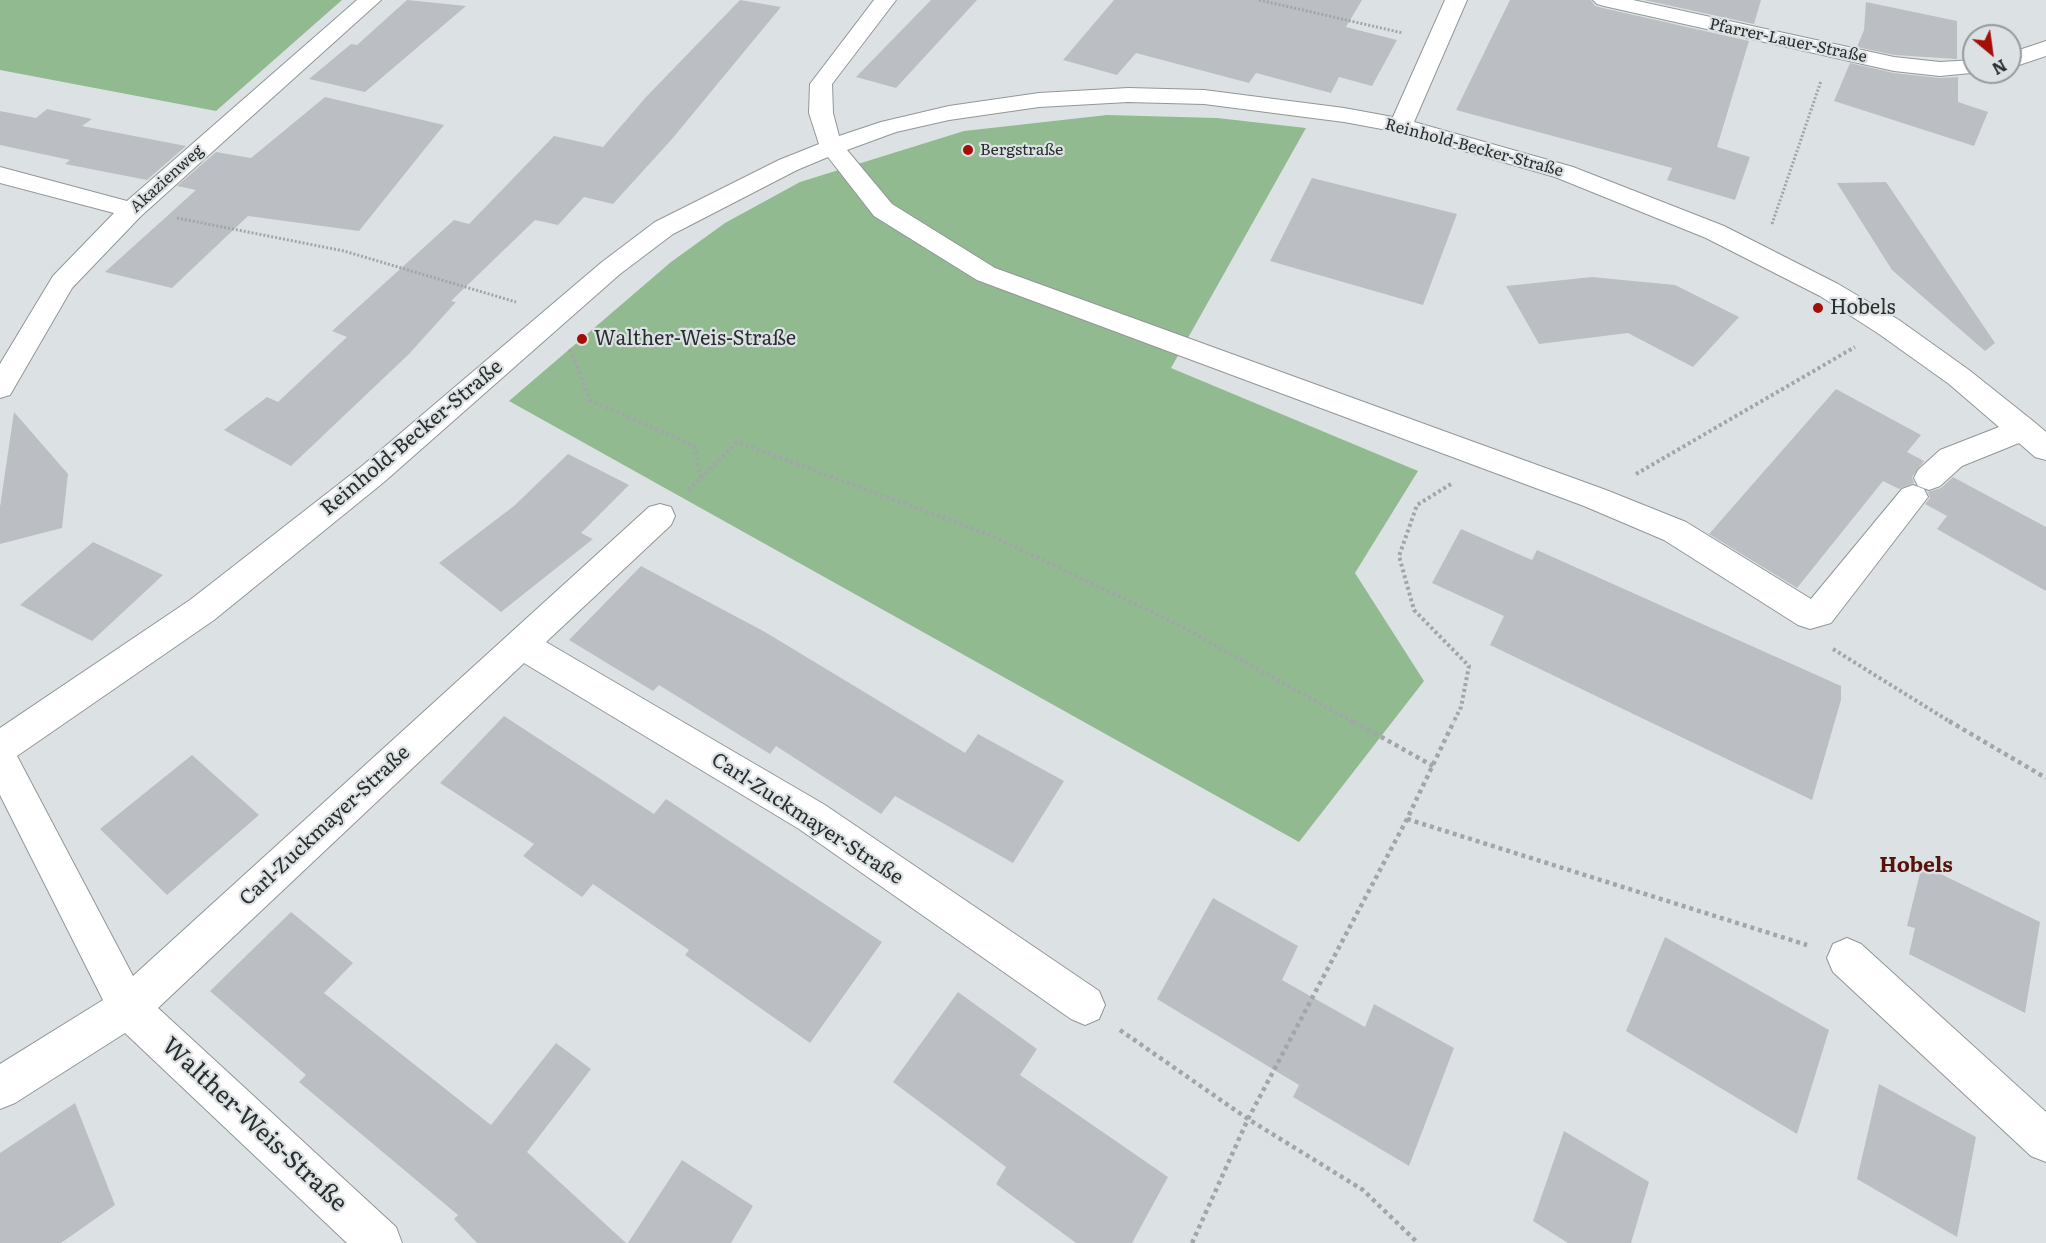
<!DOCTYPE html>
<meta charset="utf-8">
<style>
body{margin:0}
#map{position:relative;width:2046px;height:1243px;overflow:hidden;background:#dce2e4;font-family:Literata,serif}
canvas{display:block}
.north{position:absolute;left:1962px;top:24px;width:60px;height:60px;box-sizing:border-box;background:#dce2e4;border:2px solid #959a9b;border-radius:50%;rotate:151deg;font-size:16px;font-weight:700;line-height:24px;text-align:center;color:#2b2e2e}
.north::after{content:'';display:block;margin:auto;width:21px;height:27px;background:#a40e07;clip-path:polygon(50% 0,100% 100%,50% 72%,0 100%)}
</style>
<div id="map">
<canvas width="2046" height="1243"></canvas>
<div class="north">N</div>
</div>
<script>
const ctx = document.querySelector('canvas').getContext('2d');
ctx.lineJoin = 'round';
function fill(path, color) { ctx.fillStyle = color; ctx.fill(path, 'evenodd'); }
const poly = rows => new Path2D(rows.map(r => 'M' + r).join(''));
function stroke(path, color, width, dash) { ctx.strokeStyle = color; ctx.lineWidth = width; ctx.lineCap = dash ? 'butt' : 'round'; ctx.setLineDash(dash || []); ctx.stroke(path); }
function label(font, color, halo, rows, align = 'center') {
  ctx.font = font + ' Literata,serif'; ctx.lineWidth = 4.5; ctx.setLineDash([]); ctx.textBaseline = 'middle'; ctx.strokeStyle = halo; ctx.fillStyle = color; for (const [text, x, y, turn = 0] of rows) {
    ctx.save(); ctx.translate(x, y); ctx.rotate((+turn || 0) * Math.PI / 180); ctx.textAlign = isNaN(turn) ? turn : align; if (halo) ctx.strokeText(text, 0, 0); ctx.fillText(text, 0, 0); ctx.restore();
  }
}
fill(poly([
 [0,0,342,0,216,111,0,70],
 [1107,115,1217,118,1306,128,1171,368,1418,471,1355,573,1424,681,1299,842,509,401,671,262,725,223,800,182,964,131]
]), '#92ba91');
fill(poly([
 [407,0,466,6,365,92,309,79,351,44,357,45],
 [740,0,781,7,672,139,613,204,584,197,558,225,535,220,451,301,456,302,409,354,291,466,224,430,267,397,278,402,347,337,332,331,454,220,469,224,554,136,603,147,646,97],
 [931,0,977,0,896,88,856,77],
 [1114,0,1362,0,1346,27,1397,40,1372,86,1339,77,1331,93,1256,73,1249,83,1136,53,1117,75,1063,60],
 [1510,0,1591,0,1595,6,1603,8,1749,41,1717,147,1750,157,1735,200,1667,180,1672,168,1456,110],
 [1644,0,1761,0,1754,24],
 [1866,2,1957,21,1957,59,1894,55,1857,47,1864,30],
 [1850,63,1894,73,1940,78,1958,77,1958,102,1988,112,1974,146,1834,101],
 [325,97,444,125,359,231,248,216,172,288,105,272,196,190,177,186,216,152,251,158],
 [47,109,92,119,82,126,186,146,147,180,65,164,70,160,0,145,0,111,36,118],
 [1312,178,1457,214,1423,305,1270,261],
 [1886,182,1995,343,1985,351,1892,270,1837,183],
 [1592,277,1675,285,1739,317,1693,367,1628,333,1539,344,1506,286],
 [1836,389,1921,435,1907,452,1924,461,1912,477,1914,483,1899,489,1883,481,1797,588,1709,534],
 [14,412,68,474,62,528,0,544,0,507],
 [568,454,629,485,581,533,593,539,501,612,439,563,514,506],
 [1953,477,2046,527,2046,591,1937,529,1947,516,1925,504,1930,498,1928,492,1941,488],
 [1461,529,1532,560,1537,550,1841,686,1841,700,1812,800,1490,645,1504,616,1432,583],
 [93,542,163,575,92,641,20,605],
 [641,566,765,632,965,753,978,734,1064,781,1013,863,895,796,881,814,776,746,770,754,659,685,653,691,569,640],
 [504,716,654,814,666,799,882,942,810,1043,685,955,689,950,593,884,582,897,523,856,534,844,440,783],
 [192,755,259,815,167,895,100,829],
 [1922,865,2040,922,2025,1013,1909,954,1915,928,1907,926],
 [1213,898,1298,946,1282,980,1365,1027,1374,1004,1454,1048,1409,1166,1293,1097,1299,1085,1157,999],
 [291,912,353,963,324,993,491,1125,556,1043,591,1069,527,1152,626,1243,477,1243,454,1219,458,1215,299,1082,306,1075,210,991],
 [1665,937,1829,1030,1797,1134,1626,1031],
 [958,992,1037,1049,1020,1075,1168,1177,1132,1243,1076,1243,996,1184,1006,1167,893,1082],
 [1879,1084,1976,1137,1957,1237,1857,1179],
 [75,1103,115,1205,61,1243,0,1243,0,1153],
 [1564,1131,1649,1182,1631,1243,1568,1243,1533,1221],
 [682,1160,753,1206,731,1243,628,1243]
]), '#bbbfc3');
const minor = poly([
 [357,0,381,0,141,216,72,288,10,395,0,398,0,364,53,276,114,213,0,183,0,167,127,201,357,0],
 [874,0,896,0,832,84,833,113,839,136,881,122,949,106,1039,93,1128,88,1204,90,1344,108,1393,117,1445,0,1467,0,1414,122,1573,167,1724,226,1838,284,1899,320,1969,370,2033,421,2046,432,2046,460,2035,457,2019,443,1962,466,1940,486,1929,490,1918,486,1914,478,1918,470,1940,450,1999,427,1949,384,1879,334,1820,296,1706,238,1555,177,1398,132,1344,122,1204,104,1128,102,1039,107,949,120,896,132,847,150,892,204,995,268,1606,490,1686,522,1811,599,1902,489,1913,485,1924,489,1928,497,1831,623,1810,629,1798,625,1664,540,1584,506,977,280,874,216,828,157,797,170,673,234,620,274,384,482,214,620,17,756,133,976,649,507,660,504,671,507,675,516,671,525,546,642,825,805,1099,991,1105,1005,1099,1019,1085,1025,1071,1019,799,829,524,663,158,1008,396,1227,402,1243,347,1243,125,1033,15,1103,0,1109,0,1064,103,1000,0,795,0,728,190,600,362,466,602,262,655,222,779,160,819,144,809,113,810,84,874,0],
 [1593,0,1633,0,1894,57,1940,62,1974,60,1974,72,1981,72,1940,76,1894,71,1604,6,1597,4,1593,0],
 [2046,41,2046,56,2010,68,2010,53,2046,41],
 [1847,938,1861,944,2046,1112,2046,1162,2031,1156,1833,972,1827,958,1833,944,1847,938]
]);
stroke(minor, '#919799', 2);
stroke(poly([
 [1259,0,1403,33],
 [177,218,344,251,516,302],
 [1772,224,1821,81]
]), '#a1a6a8', 3, [2, 2]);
stroke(poly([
 [570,349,590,400,694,446,701,478,687,491],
 [1636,474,1855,347],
 [701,478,737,442,990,535,1175,623,1355,723],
 [1451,484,1417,505,1399,556,1414,610,1469,666,1461,707,1453,723],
 [1833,649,1952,723]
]), '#a1a6a8', 4, [3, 3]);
stroke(poly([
 [1353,721,1433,766],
 [1949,721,2046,778],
 [1407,819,1807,945],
 [1120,1030,1248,1119,1363,1190,1418,1243],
 [1192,1243,1248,1119,1407,819,1454,721]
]), '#a1a6a8', 4.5, [4, 4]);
fill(minor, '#fff');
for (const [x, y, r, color] of [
 [968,150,6,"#a40e07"],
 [1818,308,6,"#a40e07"],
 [582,339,6,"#a40e07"]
]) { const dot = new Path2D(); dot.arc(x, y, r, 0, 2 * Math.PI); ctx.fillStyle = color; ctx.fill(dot); stroke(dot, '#dce2e4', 2); }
label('16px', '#2b2e2e', '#dce2e4', [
 ["Pfarrer-Lauer-Straße",1788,41,12],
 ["Reinhold-Becker-Straße",1474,148,15],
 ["Akazienweg",167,179,-42]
]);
label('16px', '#2b2e2e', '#dce2e4', [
 ["Bergstraße",980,150]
], 'left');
label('20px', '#2b2e2e', '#dce2e4', [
 ["Hobels",1830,308],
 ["Walther-Weis-Straße",594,339]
], 'left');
label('20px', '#2b2e2e', '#dce2e4', [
 ["Reinhold-Becker-Straße",412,438,-40],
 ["Carl-Zuckmayer-Straße",807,819,33],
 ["Carl-Zuckmayer-Straße",325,826,-43]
]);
label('bold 21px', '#56130c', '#dce2e4', [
 ["Hobels",1916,866]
]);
label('24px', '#2b2e2e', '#dce2e4', [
 ["Walther-Weis-Straße",254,1125,43]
]);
</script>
